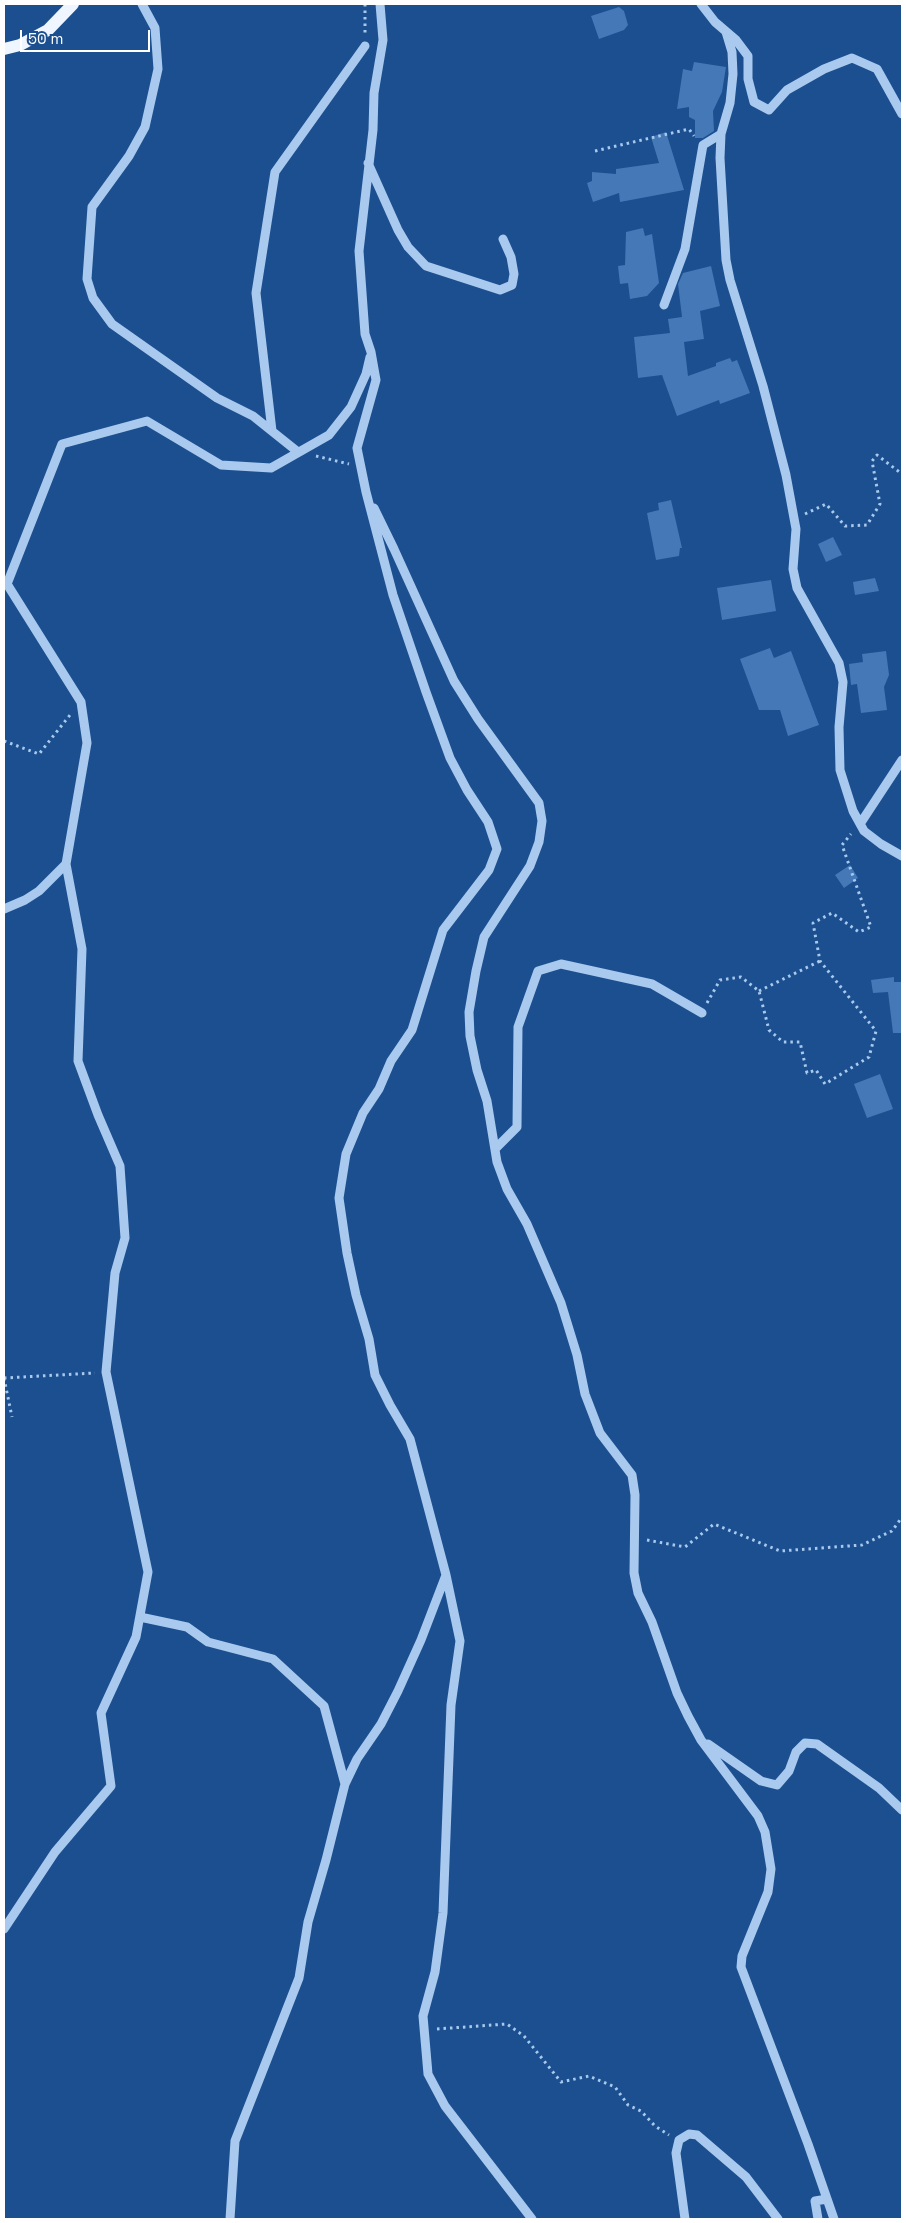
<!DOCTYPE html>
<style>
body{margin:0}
#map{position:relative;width:906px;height:2223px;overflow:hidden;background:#1b4f8f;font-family:"Space Grotesk",sans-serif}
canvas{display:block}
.frame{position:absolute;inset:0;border:5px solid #fff;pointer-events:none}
.scale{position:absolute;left:20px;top:30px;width:130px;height:22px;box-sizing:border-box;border:2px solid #fff;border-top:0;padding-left:6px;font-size:15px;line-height:18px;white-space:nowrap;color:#fff;-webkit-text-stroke:4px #1b4f8f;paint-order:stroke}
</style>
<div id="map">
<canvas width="906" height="2223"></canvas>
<div class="frame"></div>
<div class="scale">50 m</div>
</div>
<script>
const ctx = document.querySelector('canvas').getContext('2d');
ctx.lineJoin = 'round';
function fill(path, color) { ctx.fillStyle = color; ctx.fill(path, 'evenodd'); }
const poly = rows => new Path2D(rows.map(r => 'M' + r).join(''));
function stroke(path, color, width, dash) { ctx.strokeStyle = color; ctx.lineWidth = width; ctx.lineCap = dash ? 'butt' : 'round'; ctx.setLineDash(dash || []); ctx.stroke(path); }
fill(poly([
 [619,7,624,11,628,25,624,30,599,39,591,16],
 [694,62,726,67,722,92,713,111,714,131,703,138,695,138,695,120,689,117,689,107,677,109,683,69,692,71],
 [666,132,684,190,620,202,619,193,593,202,587,183,592,181,592,172,616,174,616,169,659,163,651,137],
 [643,228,645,236,652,234,659,283,647,296,630,299,628,283,620,284,618,266,625,265,626,232],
 [711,266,720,306,700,311,704,339,684,342,688,376,716,366,716,363,730,358,732,362,737,360,750,393,720,404,719,400,677,416,662,375,638,378,634,337,670,333,668,319,682,317,678,284,683,273],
 [671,500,682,548,680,548,679,556,656,560,647,513,659,510,658,503],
 [833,537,842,555,826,562,818,544],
 [875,578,879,591,855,595,853,582],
 [771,580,776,611,722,620,717,588],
 [770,648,774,658,791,651,819,725,788,736,780,710,759,710,740,659],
 [886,651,889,675,884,687,887,710,861,713,857,684,851,685,849,664,863,662,862,654],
 [850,865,858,878,844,888,835,875],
 [894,977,894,982,902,982,902,1033,893,1033,888,992,873,993,871,980],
 [880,1074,893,1109,867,1118,854,1084]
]), '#4478b7');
stroke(poly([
 [365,4,365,35],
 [595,151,689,129,694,136],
 [316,456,349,464],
 [805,514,826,504,845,526,867,525,880,504,872,461,877,455,902,474],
 [4,741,39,754,70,715],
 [759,991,820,961],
 [707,1003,720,980,741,977,759,991,769,1030,783,1042,800,1042,807,1073,816,1070,825,1084,869,1057,876,1031,820,961,813,923,832,913,859,932,871,927,842,845,851,834],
 [4,1378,95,1373],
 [4,1378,12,1417],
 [647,1540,685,1547,714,1524,780,1551,862,1545,892,1531,902,1517],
 [437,2029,507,2024,524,2036,561,2082,589,2076,615,2087,628,2105,641,2111,655,2126,669,2135]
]), '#a9c9ee', 3, [2.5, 4]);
stroke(poly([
 [142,4,155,28,158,69,145,127,129,156,92,207,87,279,93,298,112,324,217,398,253,416,298,452],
 [701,4,715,22,736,40,748,56,748,79,754,102,769,110,787,90,824,69,852,58,877,69,902,114],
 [726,32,732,52,733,74,730,103,721,134,720,158,726,260,730,280,763,386,786,475,796,529,793,569,797,588,839,663,843,682,839,727,840,770,853,811,864,831,881,844,902,856],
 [368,163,398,230,408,247,426,266,500,290,512,285,514,274,511,257,503,239],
 [664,305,685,249,703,145,721,134],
 [272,431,256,293,275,172,365,46],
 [374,508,394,549,454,681,478,719,539,803,542,821,539,842,530,866,484,937,476,971,469,1012,470,1036,477,1070,487,1101,497,1162,507,1189,527,1224,561,1303,577,1355,585,1394,600,1433,632,1475,635,1495,634,1573,638,1593,652,1622,677,1693,688,1716,701,1740,758,1816,765,1832,771,1869,768,1892,742,1956,741,1967,808,2144,834,2219],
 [860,824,902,760],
 [4,909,25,900,39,891,66,864],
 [495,1149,517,1127,518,1027,538,971,561,964,652,984,702,1013],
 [446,1575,460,1641,451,1705,443,1913,435,1972,423,2016,428,2074,445,2106,532,2219],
 [140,1617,187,1627,208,1642,273,1659,324,1706,345,1784],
 [708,1744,761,1781,777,1785,789,1771,796,1752,805,1743,817,1744,879,1788,902,1810],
 [4,1929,55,1852,111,1786,101,1713,136,1637,148,1572,106,1372,115,1273,125,1238,120,1166,98,1115,78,1061,82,949,66,864,87,743,81,702,7,584,62,444,147,421,221,465,271,468,329,435,351,407,366,374,370,357],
 [230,2219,235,2141,299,1978,308,1922,326,1860,345,1784,357,1759,381,1724,398,1691,421,1640,446,1575,410,1439,390,1405,375,1375,369,1339,356,1295,347,1253,339,1198,346,1154,363,1113,379,1089,391,1061,412,1030,443,930,489,870,497,849,488,822,467,790,450,758,426,692,393,595,366,492,357,448,376,380,371,352,365,334,359,251,373,130,374,93,383,40,380,4],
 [685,2219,676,2153,679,2140,689,2134,697,2135,746,2177,778,2219],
 [818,2219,815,2201,827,2199]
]), '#a9c9ee', 9);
stroke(poly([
 [4,49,20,45,48,30,73,4]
]), '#f0f6ff', 12);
</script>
